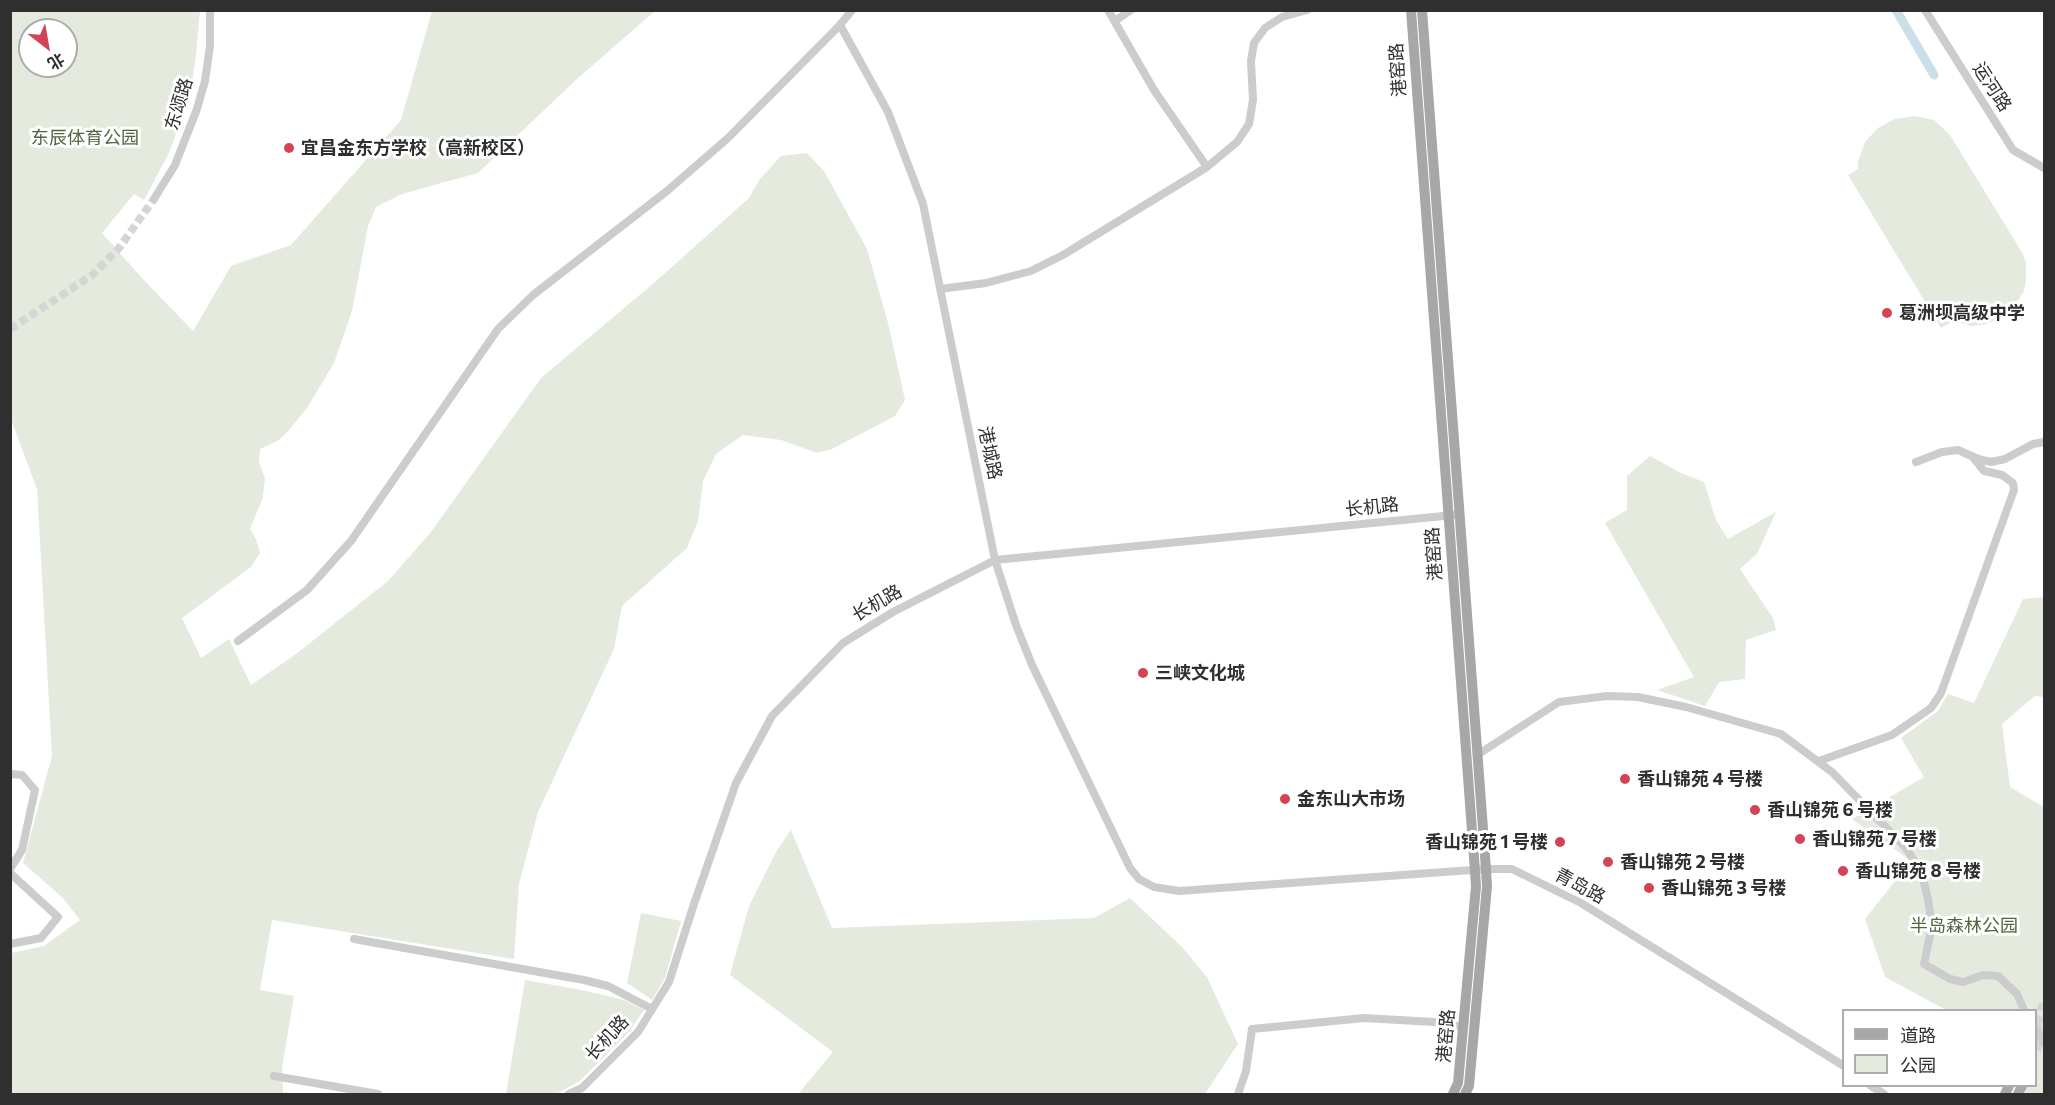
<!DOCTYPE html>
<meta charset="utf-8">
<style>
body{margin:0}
#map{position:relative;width:2055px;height:1105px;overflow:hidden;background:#fff;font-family:Commissioner,"Noto Sans SC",sans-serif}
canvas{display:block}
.frame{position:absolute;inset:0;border:12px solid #2f2f2f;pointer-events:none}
.legend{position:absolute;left:1842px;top:1009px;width:195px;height:78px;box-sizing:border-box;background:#fff;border:2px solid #acacac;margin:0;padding:8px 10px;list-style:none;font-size:18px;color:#2f2f2f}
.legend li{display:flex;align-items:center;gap:12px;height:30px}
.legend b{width:30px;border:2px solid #acacac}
.north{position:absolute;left:18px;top:18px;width:60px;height:60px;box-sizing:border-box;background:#fff;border:2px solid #acacac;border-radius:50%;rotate:149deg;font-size:16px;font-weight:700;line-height:24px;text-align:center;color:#2f2f2f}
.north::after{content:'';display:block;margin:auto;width:21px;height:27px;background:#d24455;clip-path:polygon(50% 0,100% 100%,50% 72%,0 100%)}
</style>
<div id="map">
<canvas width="2055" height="1105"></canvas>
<div class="frame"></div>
<ul class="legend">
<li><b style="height:8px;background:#a7a7a7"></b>道路</li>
<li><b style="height:16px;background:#e5eade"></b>公园</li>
</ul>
<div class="north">北</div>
</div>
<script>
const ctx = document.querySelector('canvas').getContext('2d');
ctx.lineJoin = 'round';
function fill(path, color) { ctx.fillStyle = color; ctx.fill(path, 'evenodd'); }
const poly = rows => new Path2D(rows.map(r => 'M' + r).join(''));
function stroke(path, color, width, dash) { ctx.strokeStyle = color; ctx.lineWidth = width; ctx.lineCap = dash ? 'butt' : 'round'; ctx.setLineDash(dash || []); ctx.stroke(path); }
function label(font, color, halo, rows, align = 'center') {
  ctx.font = font + ' Commissioner,"Noto Sans SC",sans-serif'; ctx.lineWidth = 6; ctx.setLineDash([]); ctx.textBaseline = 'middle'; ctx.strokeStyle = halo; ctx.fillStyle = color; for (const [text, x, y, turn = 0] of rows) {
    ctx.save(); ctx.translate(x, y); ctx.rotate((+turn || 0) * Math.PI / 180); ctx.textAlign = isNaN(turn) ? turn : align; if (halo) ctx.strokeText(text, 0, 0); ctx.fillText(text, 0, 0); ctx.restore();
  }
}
fill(poly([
 [11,10,200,11,196,56,190,95,169,153,144,200,134,194,102,233,142,278,193,331,231,266,291,245,401,120,432,11,655,11,578,78,478,173,402,194,376,207,368,226,352,311,334,363,307,408,289,430,279,440,260,449,259,462,265,478,263,497,250,529,256,539,260,553,251,567,182,618,201,658,229,639,251,685,296,654,388,581,431,532,541,378,655,282,749,198,759,180,781,156,807,153,824,171,867,249,888,323,905,400,895,416,832,449,817,453,781,440,743,435,716,454,703,481,698,521,687,548,622,606,614,649,538,812,519,884,514,959,272,920,260,990,294,996,282,1068,283,1092,297,1094,11,1094,11,953,44,946,80,920,62,897,23,863,52,756,37,489,11,419],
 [30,30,66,30,66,66,30,66],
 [1915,116,1934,120,1950,135,2023,254,2026,263,2026,281,2024,291,2018,301,2003,316,1987,324,1971,326,1953,321,1941,328,1848,175,1858,169,1858,161,1865,142,1878,128,1895,119],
 [1650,456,1681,473,1704,482,1716,520,1728,539,1776,512,1757,554,1740,569,1773,618,1776,630,1746,640,1745,679,1719,682,1705,706,1657,690,1694,677,1605,523,1627,510,1627,476],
 [2044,597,2044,697,2035,696,2002,724,2010,787,2044,807,2044,1094,2025,1094,2026,1086,2036,1086,2036,1010,1946,1010,1885,977,1865,919,1911,861,1852,819,1924,777,1901,738,1938,711,1948,694,1974,703,2023,599],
 [791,830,832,928,1094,918,1130,898,1182,947,1207,977,1238,1044,1205,1094,798,1094,833,1052,730,975,749,906,777,850],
 [641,913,681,921,665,978,652,1000,627,983],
 [525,980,582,990,624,1000,644,1010,629,1032,580,1081,556,1094,506,1094]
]), '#e5eade');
stroke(poly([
 [1896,10,1934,75]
]), '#ccdfe8', 9);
stroke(poly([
 [10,329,91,276,119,248,154,199]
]), '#d5d5d5', 8, [8, 4]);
stroke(poly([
 [2036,1025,2044,1004],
 [2036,1050,2044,1027]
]), '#d5d5d5', 10, [10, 5]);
stroke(poly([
 [852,10,840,25,888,112,923,204,995,560,1016,625,1032,665,1130,868,1139,879,1154,887,1179,891,1486,869,1512,869,1581,903,1844,1066],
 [1108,10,1154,90,1207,167],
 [1925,10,2013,150,2044,168],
 [1115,21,1131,10],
 [154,199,175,165,197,109,205,81,210,46,210,10],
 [940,289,986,283,1031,271,1063,255,1207,167,1237,142,1249,124,1253,100,1251,61,1254,43,1265,28,1282,17,1307,10],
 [1916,462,1942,452,1958,450,1978,459,1991,462,2005,459,2033,444,2044,442],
 [238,641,307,590,351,541,498,329,533,295,667,191,728,138,840,25],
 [1477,755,1559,702,1607,696,1638,697,1686,707,1781,734,1832,772,1906,848,1921,871,1928,899,1932,926,1924,964,1950,979,1963,982,1983,975,1998,976,2017,994,2024,1010],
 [1819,761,1892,735,1931,708,1941,693,2014,490,2013,483,2002,475,1984,471,1972,456],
 [10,774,22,775,35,790,22,850,10,869],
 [10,873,58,917,41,938,10,944],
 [354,939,584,980,608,986,652,1009],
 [2036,1030,2044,1042],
 [274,1076,378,1094],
 [1871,1086,1884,1094],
 [569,1094,582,1088,638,1032,669,982,694,904,736,783,772,716,843,643,893,612,995,560,1454,515],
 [1238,1094,1246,1071,1252,1029,1364,1018,1434,1022,1463,1027]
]), '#ccc', 8);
stroke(poly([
 [1411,10,1475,871,1476,886,1458,1083,1453,1094],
 [1422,10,1486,869,1487,886,1469,1086,1465,1094],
 [2005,1094,2009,1086],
 [2018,1094,2022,1086]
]), '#a7a7a7', 10);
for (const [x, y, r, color] of [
 [289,148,6,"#d24455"],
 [1887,313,6,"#d24455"],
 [1143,673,6,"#d24455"],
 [1625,779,6,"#d24455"],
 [1285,799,6,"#d24455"],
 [1755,810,6,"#d24455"],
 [1800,839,6,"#d24455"],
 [1560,842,6,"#d24455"],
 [1608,862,6,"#d24455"],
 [1843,871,6,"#d24455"],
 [1649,888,6,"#d24455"]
]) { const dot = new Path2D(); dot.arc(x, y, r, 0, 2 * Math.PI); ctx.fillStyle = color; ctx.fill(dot); stroke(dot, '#fff', 2); }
label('18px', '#2f2f2f', '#fff', [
 ["港窑路",1398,70,-94],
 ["运河路",1992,87,57],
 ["东颂路",179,104,-73],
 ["港城路",990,453,78],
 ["长机路",1372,507,-6],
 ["港窑路",1434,554,-94],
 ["长机路",877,603,-30],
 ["青岛路",1580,886,28],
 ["港窑路",1446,1036,-85],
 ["长机路",607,1038,-47]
]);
label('18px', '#546641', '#fff', [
 ["东辰体育公园",85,138],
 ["半岛森林公园",1964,926]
]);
label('bold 18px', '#2f2f2f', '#fff', [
 ["宜昌金东方学校（高新校区）",301,148],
 ["葛洲坝高级中学",1899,313],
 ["三峡文化城",1155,673],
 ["香山锦苑 4 号楼",1637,779],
 ["金东山大市场",1297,799],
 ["香山锦苑 6 号楼",1767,810],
 ["香山锦苑 7 号楼",1812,839],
 ["香山锦苑 1 号楼",1548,842,"right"],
 ["香山锦苑 2 号楼",1620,862],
 ["香山锦苑 8 号楼",1855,871],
 ["香山锦苑 3 号楼",1661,888]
], 'left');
</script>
